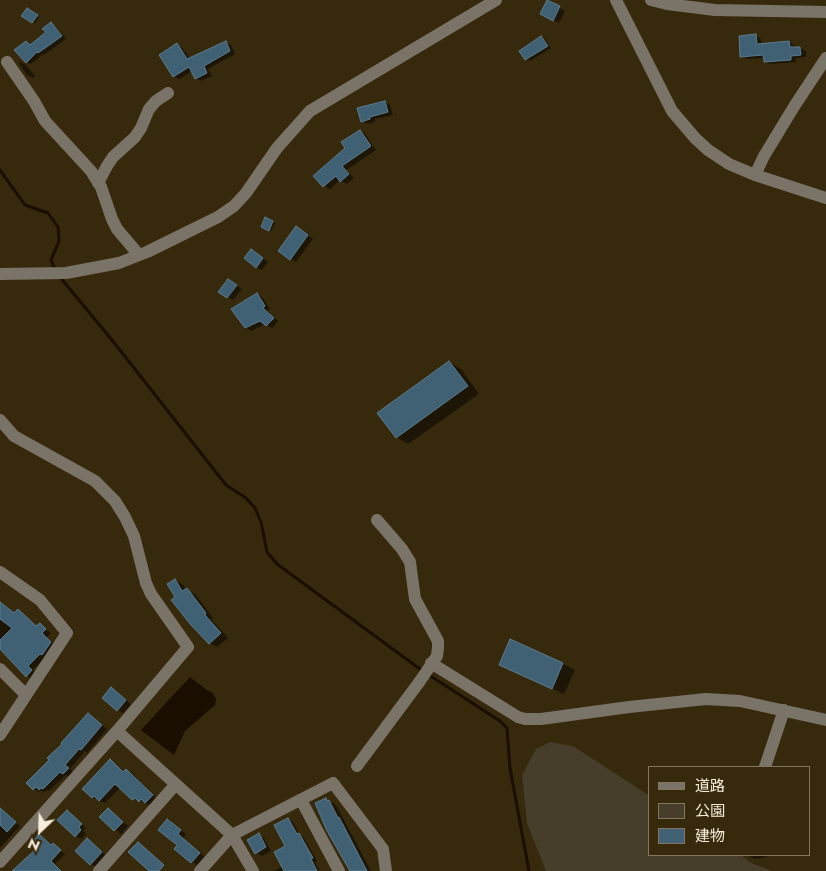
<!DOCTYPE html>
<meta charset="utf-8">
<style>
body{margin:0}
#map{position:relative;width:826px;height:871px;overflow:hidden;background:#37290c;font-family:Jost,"Noto Sans JP",sans-serif}
canvas{display:block}
.legend{position:absolute;left:648px;top:766px;width:162px;height:90px;box-sizing:border-box;background:#37290c;border:1px solid #83775f;margin:0;padding:6px 9px;list-style:none;font-size:15px;color:#f6eddc}
.legend li{display:flex;align-items:center;gap:10px;height:25px}
.legend b{width:25px;border:1px solid #83775f}
.north{position:absolute;left:15px;top:806px;width:50px;height:50px;-webkit-text-stroke:4px #37290c;paint-order:stroke;rotate:204deg;font-size:14px;font-weight:700;line-height:20px;text-align:center;color:#f6eddc}
.north::after{content:'';display:block;margin:auto;width:18px;height:22px;background:#f6eddc;clip-path:polygon(50% 0,100% 100%,50% 72%,0 100%)}
</style>
<div id="map">
<canvas width="826" height="871"></canvas>
<ul class="legend">
<li><b style="height:6px;background:#7a7367"></b>道路</li>
<li><b style="height:14px;background:#463d2b"></b>公園</li>
<li><b style="height:14px;background:#406173"></b>建物</li>
</ul>
<div class="north">N</div>
</div>
<script>
const ctx = document.querySelector('canvas').getContext('2d');
ctx.lineJoin = 'round';
function fill(path, color) { ctx.fillStyle = color; ctx.fill(path, 'evenodd'); }
const poly = rows => new Path2D(rows.map(r => 'M' + r).join(''));
function stroke(path, color, width, dash) { ctx.strokeStyle = color; ctx.lineWidth = width; ctx.lineCap = dash ? 'butt' : 'round'; ctx.setLineDash(dash || []); ctx.stroke(path); }
fill(poly([
 [550,742,573,746,650,796,650,855,741,855,751,863,772,871,546,871,527,823,522,775,536,749]
]), '#463d2b');
fill(poly([
 [190,677,207,690,213,693,216,699,215,705,185,731,174,755,141,730]
]), '#1a0e00');
fill(poly([
 [547,1,565,11,559,23,547,17],
 [27,9,39,17,35,23,23,15],
 [51,24,56,27,66,39,44,55,43,54,31,64,26,62,26,43,31,45,48,32],
 [756,35,761,39,762,45,789,42,794,45,795,48,800,48,806,51,806,57,795,58,796,62,770,64,765,61,765,58,747,59,742,56],
 [541,37,545,39,551,48,530,61,526,59],
 [226,42,231,45,235,54,208,69,212,76,201,81,196,78,193,71,179,79,173,76,177,45,182,48,190,59],
 [20,62,26,65,35,76,33,78,27,75,19,63],
 [384,102,390,105,393,115,375,119,375,122,368,124,362,121],
 [360,131,365,134,376,150,346,170,354,178,347,184,340,180,330,189,324,186,347,148],
 [266,219,275,223,271,231,263,227],
 [302,231,313,239,296,262,291,259],
 [257,254,268,262,262,270,256,267],
 [234,284,242,289,233,300,227,297],
 [257,294,262,297,270,309,267,311,278,321,272,328,265,324,251,331,246,328],
 [449,362,461,369,479,394,408,444,396,437],
 [175,580,183,585,186,590,195,594,213,618,211,619,228,638,217,647,209,643,177,597],
 [0,602,15,614,18,611,38,627,40,625,51,633,47,637,56,646,33,670,37,674,32,679,27,676,0,648],
 [563,664,575,670,564,694,500,665],
 [117,692,131,704,123,713,118,710],
 [88,714,107,729,87,753,85,751,70,769,74,772,69,777,66,775,49,791,47,790,45,792,41,790,39,792,34,789,47,764],
 [110,760,124,772,126,770,132,773,157,799,151,805,140,801,139,802,121,787,105,803,92,797],
 [326,799,336,805,371,871,351,871],
 [108,810,128,826,121,834,101,817],
 [3,812,20,826,0,848,0,816],
 [67,812,86,828,83,831,86,834,81,839,75,836],
 [288,819,293,822,300,835,304,838,317,861,315,862,320,871,274,871,283,866,287,847],
 [167,820,186,834,183,838,205,857,197,865,176,849,179,845],
 [259,835,264,838,271,851,262,856,256,853],
 [40,836,65,854,55,864,62,871,20,871,38,848],
 [87,840,107,856,96,867,91,864],
 [747,855,766,855,766,857,755,859]
]), '#0007');
stroke(poly([
 [0,170,25,205,48,213,58,227,59,241,51,260,56,271],
 [59,276,112,340,226,485,246,498,255,508,261,522,267,552,277,564,424,672],
 [429,675,500,721,507,728,510,768,529,871]
]), '#1a0e00', 3);
const building = poly([
 [547,0,560,6,553,21,540,14,547,0],
 [27,8,38,15,32,23,21,16,27,8],
 [51,22,62,36,38,53,37,52,26,63,14,50,26,41,30,45,46,32,42,29,51,22],
 [756,34,757,44,789,41,790,47,800,47,801,55,791,56,791,60,764,62,763,55,740,57,739,36,756,34],
 [541,36,548,46,525,60,519,51,541,36],
 [226,41,230,51,204,66,207,73,195,79,189,67,173,77,159,55,177,43,187,59,226,41],
 [385,101,388,112,370,117,370,119,361,122,357,108,385,101],
 [360,130,371,146,342,166,349,174,340,182,336,176,323,187,313,176,345,148,341,142,360,130],
 [265,217,273,221,269,231,261,227,265,217],
 [296,226,308,235,290,260,278,251,296,226],
 [251,249,263,258,256,268,244,258,251,249],
 [228,279,237,285,227,298,218,292,228,279],
 [257,293,265,306,263,308,274,318,266,326,260,321,245,328,231,309,257,293],
 [449,361,468,386,396,438,377,413,449,361],
 [175,579,182,591,187,588,206,613,205,615,221,633,209,644,191,625,171,600,175,597,167,584,175,579],
 [0,602,14,613,18,609,36,626,40,623,46,629,42,633,51,642,42,655,40,654,28,666,32,670,26,677,0,649,0,640,12,628,0,619,0,602],
 [510,639,563,663,552,689,499,665,510,639],
 [111,687,126,700,117,711,102,698,111,687],
 [88,713,102,725,81,750,79,749,65,765,69,768,63,774,60,772,43,789,41,788,39,790,36,787,33,790,26,783,49,760,47,758,62,744,61,743,88,713],
 [110,759,123,772,126,769,153,795,145,803,141,799,139,802,135,798,132,800,115,784,99,801,94,796,92,798,82,789,110,759],
 [326,798,327,801,329,800,338,818,339,817,367,871,350,871,327,831,315,803,326,798],
 [0,808,16,822,7,832,0,825,0,808],
 [108,808,123,822,114,831,99,817,108,808],
 [67,810,82,824,79,827,81,830,75,837,57,820,67,810],
 [288,818,297,834,299,833,313,858,311,859,317,871,284,871,274,852,285,846,274,825,288,818],
 [167,819,181,830,178,834,200,853,191,863,174,849,177,845,158,830,167,819],
 [259,833,266,847,255,854,247,840,259,833],
 [39,834,51,845,53,843,61,850,51,861,61,871,12,871,37,848,37,845,33,841,39,834],
 [87,838,102,852,90,865,75,851,87,838],
 [138,842,164,865,159,871,149,871,128,852,138,842]
]);
fill(building, '#406173');
stroke(building, '#5b7c90', 1);
stroke(poly([
 [616,0,672,111,695,138,708,150,729,164,755,175,826,198],
 [651,0,667,4,715,10,826,12],
 [7,62,34,101,45,121,91,171,101,187,112,219,117,229,139,255],
 [755,175,764,156,795,105,826,58],
 [98,183,107,166,113,157,135,137,141,128,149,109,156,101,168,93],
 [0,274,66,273,119,263,147,252,218,217,234,206,246,193,277,148,310,111,496,0],
 [0,420,14,436,95,481,115,501,125,517,134,536,146,583,151,594,188,647,117,731,0,862],
 [0,572,40,600,67,633,0,735],
 [431,663,518,717,525,719,541,719,629,707,706,699,740,701,826,720],
 [0,669,26,695],
 [117,731,232,835,253,871],
 [357,766,420,681,437,656,438,648,438,641,415,599,410,562,402,549,377,520],
 [765,767,784,710],
 [301,800,339,871],
 [99,871,176,784],
 [200,871,232,835,333,783,383,849,386,871]
]), '#7a7367', 12);
</script>
